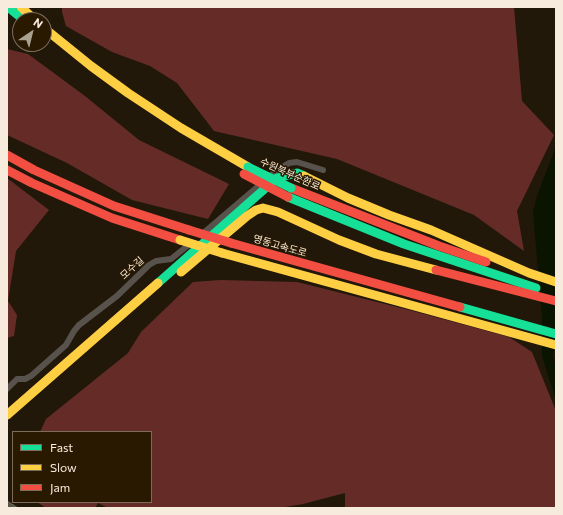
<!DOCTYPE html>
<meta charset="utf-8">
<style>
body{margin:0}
#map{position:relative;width:563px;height:515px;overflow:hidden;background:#21180a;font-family:Commissioner,sans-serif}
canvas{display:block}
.frame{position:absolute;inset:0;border:8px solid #f6ebdc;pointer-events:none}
.legend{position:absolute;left:12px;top:431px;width:140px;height:72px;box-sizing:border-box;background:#2a1901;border:1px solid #7c6d59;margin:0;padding:5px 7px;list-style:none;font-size:12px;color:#f6ebdc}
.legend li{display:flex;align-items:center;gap:8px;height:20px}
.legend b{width:20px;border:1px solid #7c6d59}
.north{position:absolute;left:12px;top:12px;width:40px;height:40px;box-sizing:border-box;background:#2a1901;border:1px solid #7c6d59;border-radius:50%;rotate:35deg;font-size:11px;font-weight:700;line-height:16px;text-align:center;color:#f6ebdc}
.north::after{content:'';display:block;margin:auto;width:14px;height:18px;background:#aba192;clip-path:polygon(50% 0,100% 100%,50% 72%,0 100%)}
</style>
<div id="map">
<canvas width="563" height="515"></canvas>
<div class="frame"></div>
<ul class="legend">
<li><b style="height:5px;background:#16e098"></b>Fast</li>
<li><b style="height:5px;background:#ffcf43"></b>Slow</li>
<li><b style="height:5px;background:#f24e42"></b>Jam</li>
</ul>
<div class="north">N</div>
</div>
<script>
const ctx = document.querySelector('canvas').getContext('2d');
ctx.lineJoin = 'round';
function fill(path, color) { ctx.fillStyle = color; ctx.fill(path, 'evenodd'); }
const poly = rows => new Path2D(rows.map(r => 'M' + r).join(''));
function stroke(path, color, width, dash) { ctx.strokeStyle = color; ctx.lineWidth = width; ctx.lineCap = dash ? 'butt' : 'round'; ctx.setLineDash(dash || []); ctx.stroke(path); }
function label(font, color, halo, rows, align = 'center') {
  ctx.font = font + ' Commissioner,"Noto Sans KR",sans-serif'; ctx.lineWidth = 3; ctx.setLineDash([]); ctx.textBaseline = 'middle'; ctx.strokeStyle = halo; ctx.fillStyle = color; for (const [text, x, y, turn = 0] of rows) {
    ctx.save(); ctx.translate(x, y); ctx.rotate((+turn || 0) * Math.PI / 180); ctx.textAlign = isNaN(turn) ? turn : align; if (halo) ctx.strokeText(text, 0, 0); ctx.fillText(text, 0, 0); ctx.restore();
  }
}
fill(poly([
 [62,7,514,7,522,101,554,135,517,211,524,251,474,215,337,159,214,131,177,83,150,66,112,52,66,26,62,12],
 [7,49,28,54,85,96,139,140,229,184,208,219,132,200,67,163,7,135],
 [7,178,49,210,16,251,8,301,17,315,14,336,7,338],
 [220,280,297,282,413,311,509,337,532,352,556,411,556,508,345,508,345,493,303,504,279,508,108,508,98,503,95,508,46,508,37,502,151,502,151,432,40,432,46,419,128,353,141,332,193,282]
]), '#652c27');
fill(poly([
 [556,146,556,334,553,356,556,365,556,400,542,356,542,318,533,212,537,196]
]), '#0b1301');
const building = poly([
 [7,501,18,508,7,508,7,501]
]);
fill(building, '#5a5547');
stroke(building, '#726c5e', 1);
stroke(poly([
 [201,235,276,171,289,163,297,162,323,170],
 [7,389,17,379,25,379,31,376,66,345,74,331,79,325,117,296,149,265,156,261,171,259,191,243]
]), '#58524c', 6);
stroke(poly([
 [8,7,24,20],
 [288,197,404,244,536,288],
 [158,283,277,178,297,173,304,176],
 [460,307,556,334]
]), '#16e098', 9);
stroke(poly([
 [21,7,35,20],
 [44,28,91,66,128,93,181,128,248,167],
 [304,176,348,198,389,215,431,230,529,273,556,282],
 [222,253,556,345],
 [181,272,247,216,256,210,263,208,278,212,339,240,376,254,436,270],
 [7,415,158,283]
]), '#ffcf43', 9);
stroke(poly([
 [7,155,34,170,114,206,189,230],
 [7,170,32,183,112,218,180,240],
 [291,188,439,246,486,262],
 [231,243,460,307],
 [436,270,556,301]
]), '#f24e42', 9);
stroke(poly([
 [248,167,291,188]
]), '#16e098', 9);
stroke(poly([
 [180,240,222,253]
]), '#ffcf43', 9);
stroke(poly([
 [244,174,288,197],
 [189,230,231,243]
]), '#f24e42', 9);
label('10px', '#f6ebdc', '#2a1901', [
 ["수원북부순환로",290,174,24],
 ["영동고속도로",280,246,16],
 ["모수길",132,268,-42]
]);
</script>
